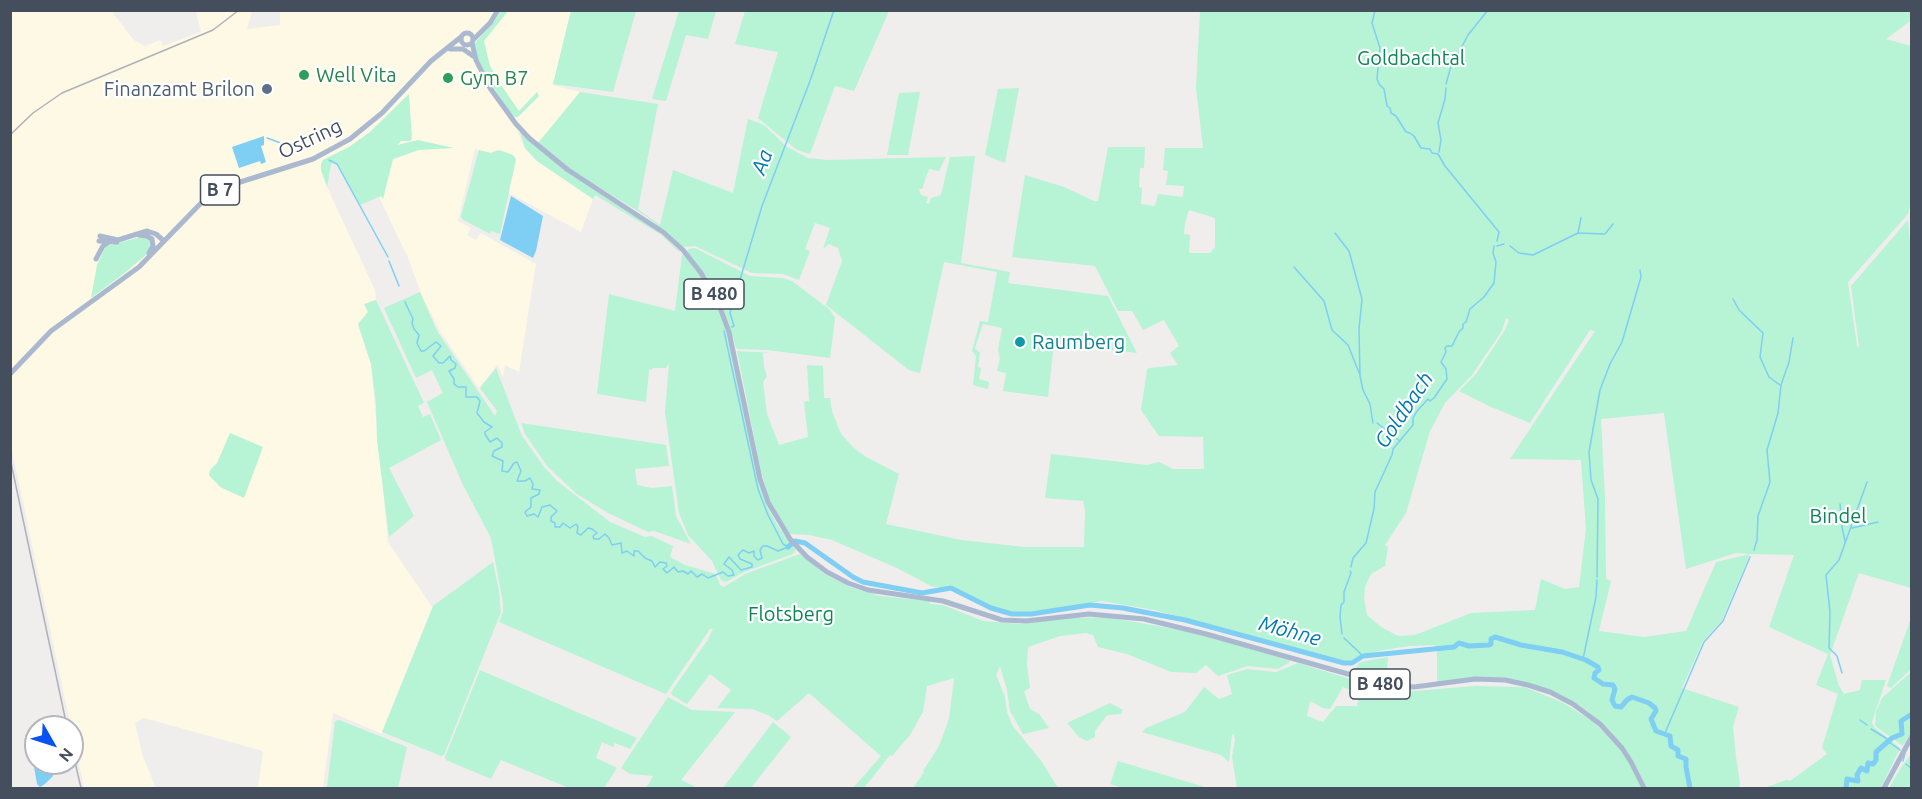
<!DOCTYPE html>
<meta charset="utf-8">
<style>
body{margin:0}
#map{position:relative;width:1922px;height:799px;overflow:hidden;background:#f0eded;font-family:Ubuntu,sans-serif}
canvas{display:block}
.frame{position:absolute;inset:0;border:12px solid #444e5d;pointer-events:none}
.north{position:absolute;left:24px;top:715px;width:60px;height:60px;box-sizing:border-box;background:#fff;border:2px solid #b4b8be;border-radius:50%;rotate:129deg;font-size:16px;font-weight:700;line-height:24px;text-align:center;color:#444e5d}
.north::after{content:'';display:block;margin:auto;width:21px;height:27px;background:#0852f0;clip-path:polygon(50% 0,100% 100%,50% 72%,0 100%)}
</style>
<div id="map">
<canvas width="1922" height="799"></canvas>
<div class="frame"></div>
<div class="north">N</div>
</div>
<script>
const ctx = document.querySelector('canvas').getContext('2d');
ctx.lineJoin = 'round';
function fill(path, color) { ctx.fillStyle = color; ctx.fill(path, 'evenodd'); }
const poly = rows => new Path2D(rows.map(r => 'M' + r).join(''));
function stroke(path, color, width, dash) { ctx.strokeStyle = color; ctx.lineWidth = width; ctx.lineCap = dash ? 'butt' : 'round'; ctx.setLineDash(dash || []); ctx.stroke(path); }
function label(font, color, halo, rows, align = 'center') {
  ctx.font = font + ' Ubuntu,sans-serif'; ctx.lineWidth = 4.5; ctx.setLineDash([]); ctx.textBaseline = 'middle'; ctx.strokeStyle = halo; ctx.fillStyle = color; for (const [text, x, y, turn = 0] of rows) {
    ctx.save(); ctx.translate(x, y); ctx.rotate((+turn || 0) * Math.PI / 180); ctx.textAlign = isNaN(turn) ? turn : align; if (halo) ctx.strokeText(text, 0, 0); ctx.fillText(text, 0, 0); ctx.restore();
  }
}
fill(poly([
 [11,11,118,11,113,13,134,40,145,46,160,40,163,46,201,32,196,11,252,11,247,29,280,25,280,11,571,11,553,85,580,92,538,143,524,129,518,133,525,149,537,161,593,199,581,232,509,193,509,188,497,150,489,153,475,149,458,221,471,228,467,235,476,240,481,233,536,264,519,372,505,365,503,377,497,365,480,387,478,387,440,331,422,296,408,258,379,197,396,146,401,141,410,141,409,94,370,132,349,147,323,160,321,170,327,187,375,290,376,300,371,301,368,312,358,324,371,364,388,542,433,608,382,734,333,713,323,788,258,788,263,751,144,718,135,723,143,757,156,788,84,788,11,446]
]), '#fdf9e4');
fill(poly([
 [501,11,508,11,484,41,490,66,499,82,519,111,537,92,539,96,518,117,515,117,509,112,488,79,477,57,474,44,493,23],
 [571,11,636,11,613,92,553,84],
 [679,11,716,11,708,39,686,35,666,101,652,99],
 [745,11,889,11,854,91,835,86,810,154,797,150,758,118,778,52,735,44],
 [1200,11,1911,11,1910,21,1886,39,1911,46,1911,201,1908,214,1848,282,1857,346,1859,347,1851,286,1908,220,1912,265,1911,588,1859,573,1830,655,1839,686,1844,694,1860,690,1862,680,1886,680,1872,722,1874,727,1900,748,1881,788,1764,788,1786,780,1790,781,1827,754,1822,748,1838,694,1816,685,1828,654,1769,627,1794,555,1750,554,1722,620,1703,641,1682,688,1739,707,1733,727,1736,757,1740,783,1739,788,1646,788,1628,754,1612,733,1586,710,1574,702,1512,679,1437,682,1437,650,1435,645,1409,646,1383,650,1367,654,1354,660,1347,661,1154,610,1102,601,1031,613,1002,611,960,591,931,586,897,568,832,540,809,535,790,534,778,516,768,496,761,471,737,351,773,353,763,353,764,367,767,376,763,382,767,414,779,445,808,437,804,402,809,401,807,365,823,366,824,398,830,398,832,411,841,434,854,448,866,457,899,474,886,524,961,540,1024,547,1084,547,1085,510,1083,501,1045,498,1051,454,1147,465,1159,462,1173,469,1204,469,1203,437,1159,436,1141,410,1147,370,1149,368,1178,365,1170,353,1179,346,1164,320,1143,330,1132,311,1118,311,1095,266,1012,257,1025,175,1064,187,1094,201,1098,201,1108,147,1145,147,1144,168,1140,168,1139,187,1142,188,1141,204,1155,206,1158,194,1183,197,1184,186,1166,185,1168,171,1163,170,1165,148,1203,148,1196,88],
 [1189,210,1215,218,1215,247,1210,253,1189,253,1190,235,1184,234,1185,223],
 [1506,318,1509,320,1505,330,1476,374,1459,391,1489,406,1530,423,1590,330,1595,331,1510,459,1581,460,1586,529,1579,587,1565,589,1541,579,1535,610,1471,613,1415,635,1398,636,1381,627,1367,615,1364,598,1365,587,1371,574,1385,566,1388,547,1385,545,1406,513,1430,431,1445,403,1472,375,1502,331],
 [1664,413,1686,569,1736,553,1750,554,1716,562,1686,631,1644,637,1599,631,1611,581,1606,579,1605,499,1601,419],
 [1019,88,1005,163,985,155,998,89],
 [580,92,658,104,638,209,660,225,673,170,733,193,748,119,764,125,787,147,808,158,827,160,946,157,939,171,929,169,922,189,919,189,921,195,928,197,926,203,929,204,931,198,941,195,950,157,975,156,961,263,1010,272,1008,283,1108,296,1137,353,1054,343,1048,397,1003,391,1006,373,997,371,1000,359,998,350,1002,328,983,324,975,348,980,353,978,367,981,368,979,379,989,382,988,389,973,385,976,356,972,351,980,321,988,322,997,272,944,262,920,373,909,370,826,305,842,261,838,248,829,244,823,249,830,228,815,223,805,249,810,251,799,280,783,274,752,273,695,246,683,247,646,216,569,169,538,143],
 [920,92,908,155,887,155,899,93],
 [409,94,412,139,410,141,401,141,397,145,418,140,454,148,419,150,393,159,383,199,381,196,360,205,335,161,331,164,327,187,321,170,321,164,323,160,349,147,370,132],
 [520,132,561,167,653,227,680,251,679,252,660,234,595,195,593,199,537,161,525,148],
 [479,150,491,153,499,150,513,155,516,159,500,234,491,231,490,234,462,219,461,216],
 [141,237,146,237,152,243,148,253,126,272,91,298,97,265,106,246],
 [695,248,750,276,783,278,792,281,829,309,835,318,830,358,767,350,738,349,736,348,733,336,730,340,769,509,778,526,796,549,793,554,744,572,726,582,721,580,712,561,688,535,679,513,665,412,669,363,666,368,654,368,649,370,646,402,597,394,609,294,675,311,682,255,684,254,712,292,715,289,687,252,688,249],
 [420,292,437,331,495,416,497,411,480,388,496,368,522,436,545,468,557,481,610,522,645,537,651,536,673,546,670,557,685,565,716,574,720,585,724,587,745,574,800,554,826,575,850,587,880,596,929,601,930,604,943,605,983,621,1020,624,1068,618,1107,617,1197,633,1289,660,1290,662,1278,669,1248,666,1218,676,1206,665,1196,673,1171,672,1127,654,1098,647,1093,635,1086,633,1060,636,1028,647,1027,665,1030,688,1024,691,1030,709,1039,714,1049,728,1023,734,1010,711,1007,690,1000,666,996,675,1005,697,1007,712,1012,725,1042,762,1058,788,913,788,924,772,923,771,939,746,944,733,949,719,954,678,927,686,923,712,910,735,892,756,890,755,864,788,856,788,854,787,881,756,809,693,777,721,768,715,752,709,717,708,731,690,710,674,687,704,672,695,671,692,707,641,713,629,710,629,666,694,499,622,503,612,503,603,491,538,463,485,427,402,443,393,432,370,416,378,384,308],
 [376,300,424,403,418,406,423,417,430,414,441,440,389,468,414,516,389,537,377,440,376,404,371,364,358,324,368,312,364,304],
 [521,423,666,445,669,466,635,469,637,485,652,488,672,486,676,516,691,544,654,531,648,532,608,513,577,494,547,466,525,434],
 [230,433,263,447,244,498,220,487,209,475,210,470,217,463],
 [493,562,499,591,501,612,444,755,441,756,382,732,433,606],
 [1911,618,1911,669,1891,688,1887,686],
 [1388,657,1386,683,1351,674,1360,662],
 [1298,663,1386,690,1402,692,1475,686,1524,687,1562,702,1594,722,1620,749,1632,767,1641,788,1237,788,1232,757,1235,740,1234,734,1232,735,1229,762,1221,755,1142,732,1146,728,1185,712,1204,687,1219,699,1232,694,1227,675,1247,669,1276,672],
 [1343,687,1360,694,1357,706,1336,706,1323,722,1307,716,1310,701,1323,708,1330,709],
 [480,670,637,738,630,749,615,743,613,747,602,742,596,758,617,768,604,788,569,788,501,760,491,779,446,760,445,757],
 [1911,672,1911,732,1903,746,1875,726,1876,712,1882,698],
 [668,697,692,710,735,712,681,780,698,788,646,788,653,776,630,774,621,768],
 [1110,703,1123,710,1121,714,1107,715,1095,731,1095,737,1087,741,1079,737,1067,723],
 [339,720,407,747,398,788,327,788,335,721],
 [773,722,791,737,751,788,723,788],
 [1911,754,1911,788,1889,788,1900,769],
 [1118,761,1208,788,1123,788,1110,784]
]), '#b7f3d5');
fill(poly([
 [264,136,264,145,261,146,266,162,261,164,260,161,239,168,232,147],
 [511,196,543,216,536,251,533,258,500,240],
 [36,739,36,744,32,745,36,746,36,763,55,763,53,776,45,784,40,787,37,784,33,761,29,759,31,740]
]), '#7fcef4');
stroke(poly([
 [1375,10,1372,23,1380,48,1377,79,1379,84,1384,89,1387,106,1390,108,1391,113,1396,116,1406,132,1410,133,1414,136,1421,148,1430,149,1432,153,1438,154,1445,166,1499,232,1497,241],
 [1446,84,1453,59,1457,56,1468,35,1488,10],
 [267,138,297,149],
 [1439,152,1441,140,1438,123,1445,99,1446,88],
 [329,160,337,164,388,257],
 [1335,233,1349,251,1362,299,1359,329,1360,376,1363,390,1370,404,1373,423],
 [1578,233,1581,218],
 [1497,246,1504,244],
 [1510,246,1519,253,1533,255,1578,233,1605,234,1613,224],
 [389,261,399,286],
 [1294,267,1324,301,1332,330,1348,345,1360,375],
 [1733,299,1739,310,1763,333,1760,357,1769,377,1780,385],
 [405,302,413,319,412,323,414,329,419,335,417,343,421,351,424,351,436,342,441,346,433,356,439,363,443,363,450,356,451,360,456,364,455,368,449,371,454,379,454,384,458,387,466,387,466,397,477,397,480,401,477,413,484,422,492,427,485,432,485,434,490,442,497,438,502,443,502,447,494,451,492,456,503,461,502,471,508,472,514,463,517,462,521,471,517,481,525,481,530,478,533,484,532,489,540,490,539,494,531,498,531,507,525,512,527,516,534,514,538,517,542,507,550,505,557,511,551,517,551,521,555,523,555,527,560,527,563,523,570,528,576,524,578,527,577,533,581,535,588,528,592,529,597,533,593,536,594,539,599,539,605,534,609,538,612,545,621,543,622,553,627,551,634,556,634,551,638,551,645,558,652,561,655,567,660,562,666,563,667,566,663,569,667,573,674,567,678,572,683,571,688,574,691,571,697,577,702,574,708,578,723,572,728,576,734,575,732,570,724,564,729,557,741,570,752,567,752,564,740,559,738,555,743,550,749,553,754,551,754,556,758,560,762,558,760,550,763,546,767,546,778,551,788,547,783,544,768,515,758,489,724,331],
 [732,327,734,326,730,313,762,206,810,81,834,10],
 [1377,423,1400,441],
 [1840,504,1842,527,1845,541],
 [1852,528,1878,522],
 [1754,550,1757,540,1758,516,1770,482,1767,450,1778,413,1781,385,1789,362,1793,338],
 [1351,567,1353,558,1366,543,1374,509,1375,492,1392,455,1393,449,1413,425,1413,418,1417,411,1428,399,1430,401,1434,398,1447,379,1446,369,1441,362,1446,352,1445,348,1447,346,1452,346,1459,332,1463,328,1463,324,1466,322,1470,309,1484,297,1494,283,1496,262,1493,253,1494,246],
 [1597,577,1598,499,1591,480,1589,452,1600,390,1610,364,1622,342,1641,277,1640,270],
 [1342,634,1340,617,1341,605,1344,602,1344,592,1351,573,1350,571],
 [1344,638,1363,656],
 [1583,659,1596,597,1597,580],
 [1842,673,1837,656,1829,648,1830,612,1826,575,1839,560,1867,482],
 [1860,720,1867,725],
 [1871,729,1889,740],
 [1665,733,1704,642,1723,621,1750,557],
 [1889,742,1900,750],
 [1903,761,1905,753],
 [1906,764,1912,769]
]), '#7fcef4', 1.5);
stroke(poly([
 [788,547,795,541,805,543,853,577,863,582,922,593,951,588,991,608,1012,614,1031,614,1090,605,1123,608,1185,620,1344,663,1352,663,1363,656,1454,647,1459,643,1469,646,1489,645,1491,644,1491,639,1495,637,1521,645,1562,652,1586,660,1598,667,1599,670,1595,673,1594,678,1603,684,1613,685,1615,689,1612,700,1615,706,1621,707,1627,700,1632,697,1649,703,1655,708,1656,711,1651,719,1656,731,1670,736,1671,746,1678,750,1678,756,1686,759,1686,767,1690,788],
 [1846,788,1847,779,1858,781,1857,775,1861,768,1867,771,1868,763,1873,764,1876,760,1876,752,1892,738,1902,734,1901,721,1912,714]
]), '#7fcef4', 5);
stroke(poly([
 '461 39a6 6 0 1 1 12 0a6 6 0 1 1-12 0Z',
 [474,39,490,23,498,10],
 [472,43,476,60,490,88,516,124,529,138,568,170,663,232,683,250,701,273,719,305,729,332,760,479,768,502,790,539,807,557,827,572,848,583,868,590,943,601,1002,620,1026,621,1089,614,1144,619,1206,634,1387,685,1414,687,1475,679,1505,680,1528,685,1550,692,1573,704,1600,724,1622,748,1631,762,1644,788],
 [450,49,463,49,473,56],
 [139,235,147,236,152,239,153,246,149,253],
 [100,236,118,240,147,231,156,234,164,241],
 [99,241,117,242],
 [96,259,103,246,109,242],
 [10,374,51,331,139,267,202,202,234,184,313,159,350,139,382,113,431,61,461,37],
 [1884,788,1912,736]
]), '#aab9cf', 5);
stroke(poly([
 [10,135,33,113,62,93,213,30,239,10],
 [10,458,67,727],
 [72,749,81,788]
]), '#afb1b9', 1.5);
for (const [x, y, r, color] of [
 [304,75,6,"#2e9e5b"],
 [448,78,6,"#2e9e5b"],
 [267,89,6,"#5c6f8a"],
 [1020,342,6,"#0f9aa8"]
]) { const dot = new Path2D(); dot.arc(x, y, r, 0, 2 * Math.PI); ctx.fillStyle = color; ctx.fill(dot); stroke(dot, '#fff', 2); }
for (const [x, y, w] of [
 [220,190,39],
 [714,294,60],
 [1380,684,60]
]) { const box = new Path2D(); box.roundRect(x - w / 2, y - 15, w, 30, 4.5); ctx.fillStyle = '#fff'; ctx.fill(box); stroke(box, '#444e5d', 1.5); }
label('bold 18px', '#444e5d', null, [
 ["B 7",220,190],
 ["B 480",714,294],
 ["B 480",1380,684]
]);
label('20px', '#0e8557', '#fff', [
 ["Goldbachtal",1411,58],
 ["Bindel",1838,516],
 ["Flotsberg",791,614]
]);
label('20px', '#27864d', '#fff', [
 ["Well Vita",316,75],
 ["Gym B7",460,78]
], 'left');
label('20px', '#4e5e75', '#fff', [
 ["Finanzamt Brilon",255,89]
], 'right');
label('20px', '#444e5d', '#fff', [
 ["Ostring",310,139,-25]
]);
label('20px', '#0d838f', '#fff', [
 ["Raumberg",1032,342]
], 'left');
label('italic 21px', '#0079b3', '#fff', [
 ["Aa",762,162,-70],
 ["Goldbach",1404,410,-56],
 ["Möhne",1290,631,15]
]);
</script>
